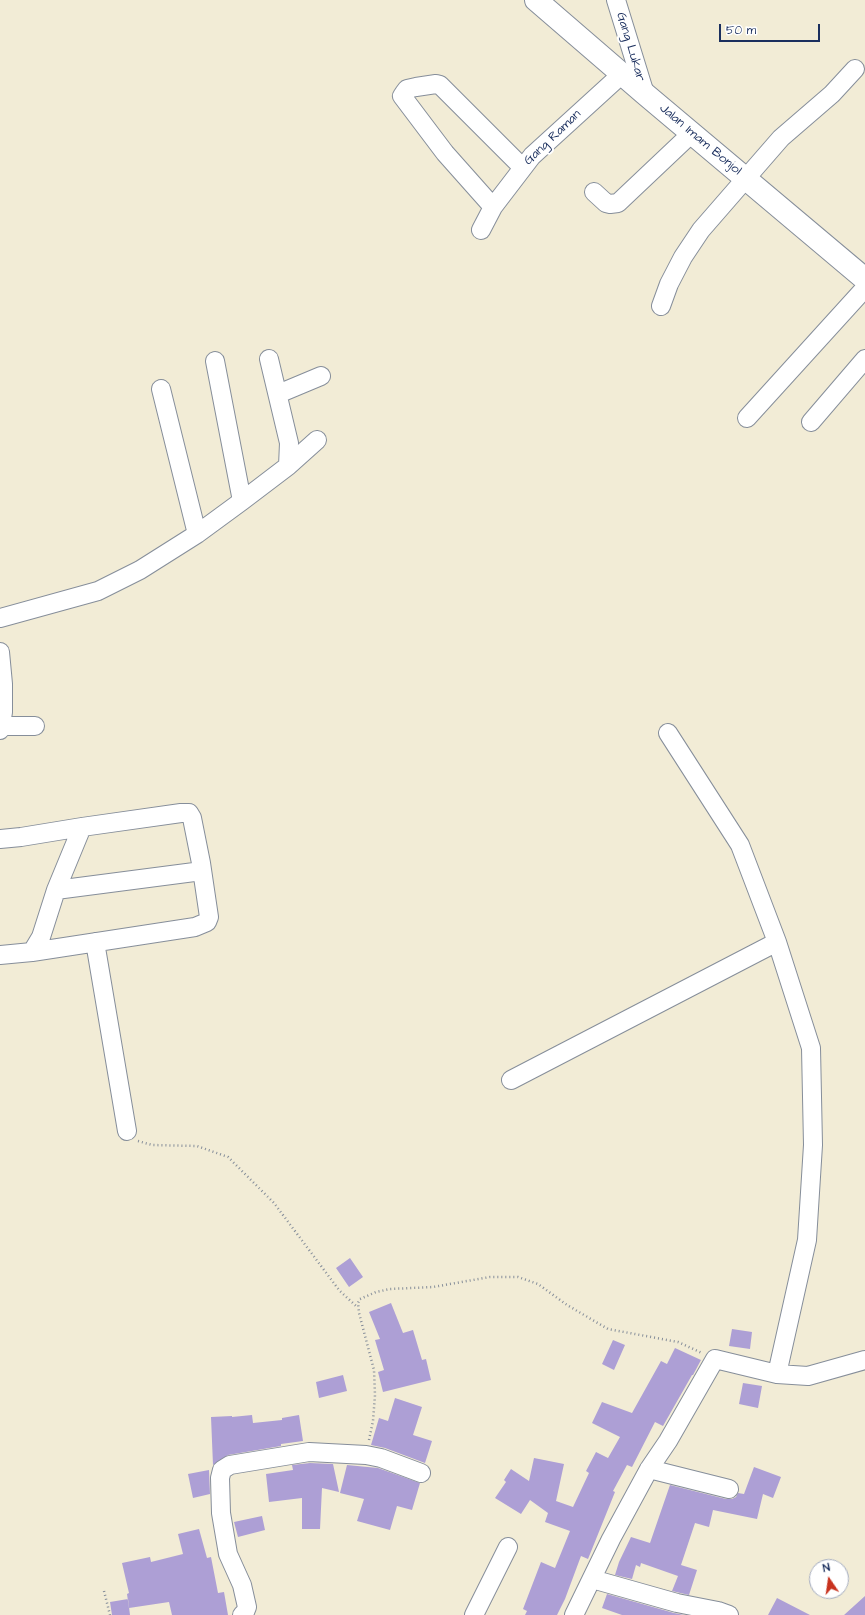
<!DOCTYPE html>
<style>
body{margin:0}
#map{position:relative;width:865px;height:1615px;overflow:hidden;background:#f2ecd6;font-family:"Architects Daughter",sans-serif}
canvas{display:block}
.north{position:absolute;left:809px;top:1559px;width:40px;height:40px;box-sizing:border-box;background:#fff;border:1px solid #a4acbf;border-radius:50%;rotate:347deg;font-size:11px;font-weight:700;line-height:16px;text-align:center;color:#1b2f5e}
.north::after{content:'';display:block;margin:auto;width:14px;height:18px;background:#c8321e;clip-path:polygon(50% 0,100% 100%,50% 72%,0 100%)}
.scale{position:absolute;left:719px;top:24px;width:101px;height:18px;box-sizing:border-box;border:2px solid #1b2f5e;border-top:0;padding-left:5px;font-size:12px;line-height:14px;white-space:nowrap;color:#1b2f5e;-webkit-text-stroke:3px #fff;paint-order:stroke}
</style>
<div id="map">
<canvas width="865" height="1615"></canvas>
<div class="north">N</div>
<div class="scale">50 m</div>
</div>
<script>
const ctx = document.querySelector('canvas').getContext('2d');
ctx.lineJoin = 'round';
function fill(path, color) { ctx.fillStyle = color; ctx.fill(path, 'evenodd'); }
const poly = rows => new Path2D(rows.map(r => 'M' + r).join(''));
function stroke(path, color, width, dash) { ctx.strokeStyle = color; ctx.lineWidth = width; ctx.lineCap = dash ? 'butt' : 'round'; ctx.setLineDash(dash || []); ctx.stroke(path); }
function label(font, color, halo, rows, align = 'center') {
  ctx.font = font + ' "Architects Daughter",sans-serif'; ctx.lineWidth = 4; ctx.setLineDash([]); ctx.textBaseline = 'middle'; ctx.strokeStyle = halo; ctx.fillStyle = color; for (const [text, x, y, turn = 0] of rows) {
    ctx.save(); ctx.translate(x, y); ctx.rotate((+turn || 0) * Math.PI / 180); ctx.textAlign = isNaN(turn) ? turn : align; if (halo) ctx.strokeText(text, 0, 0); ctx.fillText(text, 0, 0); ctx.restore();
  }
}
fill(poly([
 [350,1258,363,1277,349,1287,336,1268],
 [391,1303,403,1333,413,1330,422,1360,426,1359,431,1380,383,1392,378,1372,384,1370,375,1340,380,1339,369,1312],
 [732,1329,752,1332,750,1349,729,1346],
 [613,1340,625,1345,614,1370,602,1364],
 [675,1348,701,1360,693,1375,692,1375,663,1426,655,1422,632,1467,627,1465,613,1491,615,1492,588,1559,581,1556,565,1599,557,1615,525,1615,527,1611,523,1609,541,1562,555,1568,570,1531,545,1522,548,1513,530,1500,521,1514,495,1498,506,1482,504,1480,511,1469,529,1481,534,1458,564,1464,556,1501,573,1507,589,1473,586,1471,596,1452,608,1458,620,1437,592,1423,602,1402,632,1413,661,1361,667,1364],
 [343,1375,347,1391,319,1398,316,1382],
 [743,1383,762,1386,758,1408,739,1404],
 [395,1398,422,1407,413,1435,432,1441,425,1463,385,1448,371,1445,379,1418,388,1421],
 [252,1415,253,1423,282,1420,282,1418,299,1415,303,1441,281,1444,281,1446,228,1455,213,1465,211,1417,232,1416,232,1417],
 [310,1463,333,1464,339,1492,322,1488,320,1529,302,1529,302,1498,269,1502,266,1474,293,1470,292,1465],
 [347,1465,378,1468,420,1483,412,1510,397,1506,390,1530,357,1521,364,1499,340,1493],
 [754,1467,781,1477,773,1498,763,1494,757,1519,713,1510,709,1527,695,1523,681,1565,697,1570,689,1595,672,1591,678,1576,641,1563,640,1567,636,1565,632,1579,615,1575,619,1562,631,1537,650,1543,670,1485,726,1499,732,1499,736,1497,738,1493,744,1494],
 [209,1470,210,1494,193,1498,188,1474],
 [262,1516,265,1530,238,1537,234,1522],
 [199,1529,207,1558,211,1557,218,1593,224,1592,228,1615,172,1615,169,1602,129,1608,127,1594,129,1593,122,1563,150,1557,151,1562,183,1554,178,1534],
 [607,1594,674,1613,684,1615,622,1615,602,1608],
 [865,1596,865,1615,844,1615],
 [777,1598,810,1615,768,1615],
 [128,1599,130,1615,112,1615,110,1602]
]), '#ad9fd5');
const minor = poly([
 [616,0,645,94],
 [594,192,606,203,610,204,618,203,692,133],
 [493,207,445,153,402,96,404,93,407,89,416,87,436,84,440,85,522,167],
 [481,230,493,207,532,156,622,74],
 [661,306,669,284,683,257,701,230,781,138,832,94,855,69],
 [269,359,289,443,288,466],
 [215,361,242,501],
 [161,389,197,534],
 [278,394,321,376],
 [747,418,865,288],
 [811,422,865,359],
 [0,618,98,591,140,570,197,534,242,501,288,466,317,440],
 [0,652,3,684,3,712,0,730],
 [1,726,35,726],
 [668,733,740,845,777,942,811,1048,813,1145,807,1240,777,1374],
 [0,839,21,837,82,827,181,813,189,813,192,818,201,863,209,917,207,922,195,927,32,952,41,937,56,890,82,827],
 [56,890,202,871],
 [95,942,127,1131],
 [0,955,32,952],
 [511,1080,777,942],
 [649,1469,729,1489],
 [592,1579,677,1603,718,1611,729,1615],
 [242,1615,245,1612,247,1607,242,1585,228,1554,221,1513,220,1478,222,1470,230,1465,309,1452,366,1455,381,1458,421,1473],
 [474,1615,508,1547],
 [574,1615,611,1539,649,1469,668,1441,715,1359,777,1374,808,1376,865,1360]
]);
const highway = poly([
 [536,0,645,94,865,279]
]);
stroke(minor, '#868e9a', 20);
stroke(highway, '#868e9a', 24);
stroke(poly([
 [138,1141,152,1145,197,1146,228,1157,274,1203,339,1290,357,1307],
 [369,1440,373,1421,375,1395,374,1370,359,1313,358,1303,360,1299,376,1292,390,1289,433,1287,490,1277,518,1277,538,1284,567,1305,608,1329,678,1342,702,1353],
 [104,1591,110,1615]
]), '#868e9a', 2.5, [1, 3]);
stroke(minor, '#fff', 18);
stroke(highway, '#fff', 22);
label('13px', '#1b2f5e', '#fff', [
 ["Gang Lukar",630,47,73],
 ["Gang Raman",553,138,-44],
 ["Jalan Imam Bonjol",700,140,40]
]);
</script>
